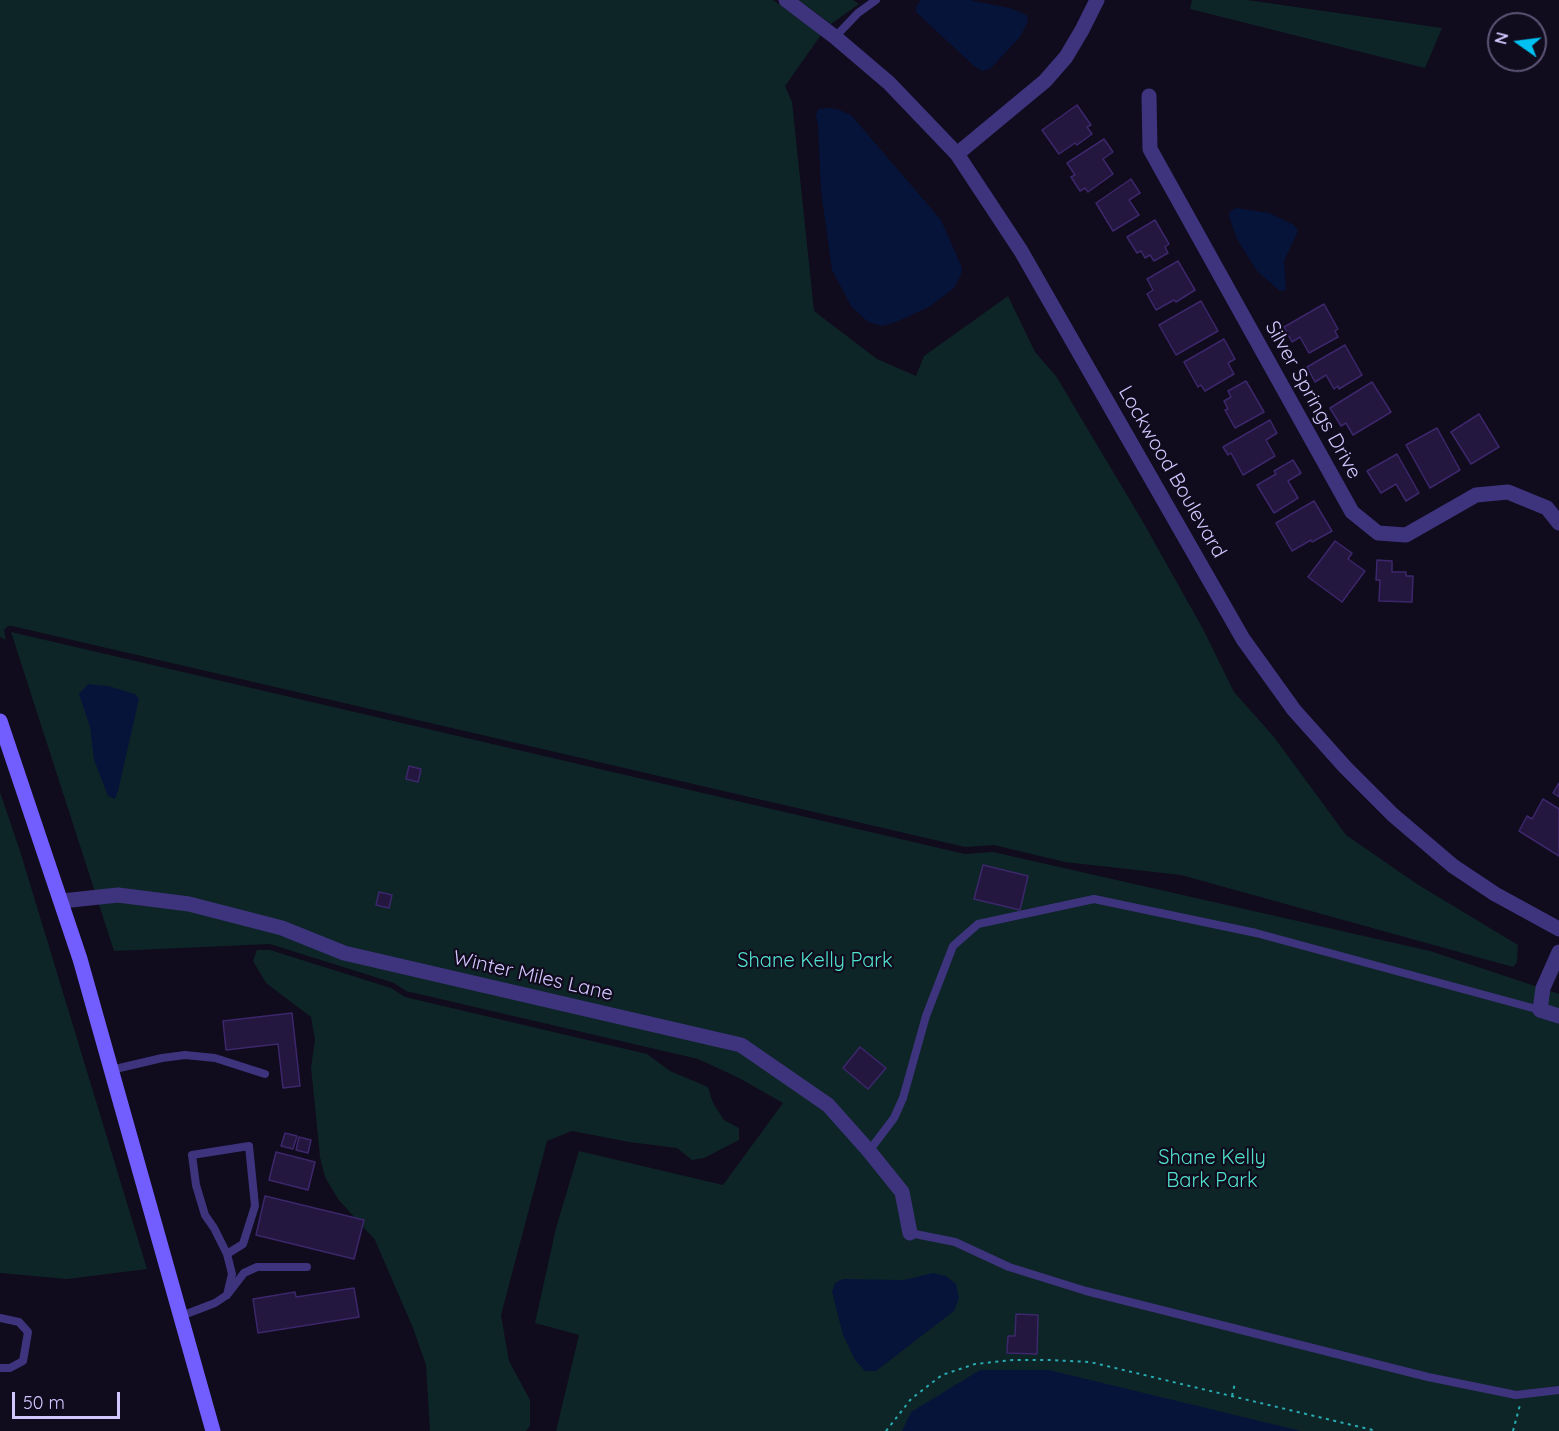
<!DOCTYPE html>
<style>
body{margin:0}
#map{position:relative;width:1559px;height:1431px;overflow:hidden;background:#100b1d;font-family:Quicksand,sans-serif}
canvas{display:block}
.north{position:absolute;left:1487px;top:12px;width:60px;height:60px;box-sizing:border-box;background:#100b1d;border:2px solid #5e5677;border-radius:50%;rotate:284deg;font-size:16px;font-weight:700;line-height:24px;text-align:center;color:#d3c7ff}
.north::after{content:'';display:block;margin:auto;width:21px;height:27px;background:#00c1f2;clip-path:polygon(50% 0,100% 100%,50% 72%,0 100%)}
.scale{position:absolute;left:12px;top:1392px;width:108px;height:27px;box-sizing:border-box;border:3px solid #d3c7ff;border-top:0;padding-left:8px;font-size:18px;line-height:21px;white-space:nowrap;color:#d3c7ff;-webkit-text-stroke:4px #100b1d;paint-order:stroke}
</style>
<div id="map">
<canvas width="1559" height="1431"></canvas>
<div class="north">N</div>
<div class="scale">50 m</div>
</div>
<script>
const ctx = document.querySelector('canvas').getContext('2d');
ctx.lineJoin = 'round';
function fill(path, color) { ctx.fillStyle = color; ctx.fill(path, 'evenodd'); }
const poly = rows => new Path2D(rows.map(r => 'M' + r).join(''));
function stroke(path, color, width, dash) { ctx.strokeStyle = color; ctx.lineWidth = width; ctx.lineCap = dash ? 'butt' : 'round'; ctx.setLineDash(dash || []); ctx.stroke(path); }
function label(font, color, halo, rows, align = 'center') {
  ctx.font = font + ' Quicksand,sans-serif'; ctx.lineWidth = 4.5; ctx.setLineDash([]); ctx.textBaseline = 'middle'; ctx.strokeStyle = halo; ctx.fillStyle = color; for (const [text, x, y, turn = 0] of rows) {
    ctx.save(); ctx.translate(x, y); ctx.rotate((+turn || 0) * Math.PI / 180); ctx.textAlign = isNaN(turn) ? turn : align; if (halo) ctx.strokeText(text, 0, 0); ctx.fillText(text, 0, 0); ctx.restore();
  }
}
fill(poly([
 [0,0,773,0,821,35,785,86,792,102,814,311,877,359,916,376,924,356,1008,296,1035,352,1056,376,1143,522,1203,629,1234,692,1274,737,1346,835,1417,884,1518,945,1517,962,1513,967,1181,875,1065,862,994,845,965,847,12,626,8,626,4,630,6,640,0,637],
 [798,0,853,0,859,4,831,24],
 [1192,0,1247,0,1442,28,1425,68,1190,9],
 [11,632,965,854,993,852,1430,951,1559,994,1559,1431,556,1431,579,1335,535,1323,556,1228,579,1151,723,1185,783,1103,739,1078,698,1059,406,991,394,983,270,944,114,951],
 [0,792,20,851,147,1269,67,1279,0,1273],
 [257,950,270,950,391,988,405,997,647,1054,670,1071,708,1087,713,1103,724,1120,739,1128,739,1140,704,1158,692,1160,677,1148,629,1142,572,1131,547,1141,501,1315,509,1361,530,1400,530,1426,526,1431,430,1431,426,1365,413,1328,375,1240,338,1199,325,1177,320,1157,311,1067,315,1040,311,1017,266,983,253,961]
]), '#0e2527');
fill(poly([
 [921,0,970,0,1009,8,1027,15,1028,21,1020,37,990,69,982,71,974,66,916,12,916,7],
 [827,108,837,109,851,115,941,220,962,268,961,275,954,288,929,307,896,322,882,326,868,322,851,306,832,270,821,191,818,124,816,116,818,109],
 [1236,208,1269,213,1294,225,1298,231,1284,261,1286,290,1280,291,1257,271,1237,239,1229,216,1230,211],
 [88,684,108,686,135,694,139,699,118,791,115,799,108,796,94,760,90,727,79,694],
 [933,1273,946,1276,956,1284,959,1298,954,1311,876,1371,865,1371,855,1360,843,1335,832,1292,835,1283,843,1279,904,1280],
 [980,1370,1049,1370,1301,1431,902,1431,911,1412]
]), '#07143a');
const building = poly([
 [1077,105,1091,125,1087,127,1092,134,1077,145,1075,143,1059,154,1042,130,1077,105],
 [1104,139,1113,152,1103,159,1113,174,1088,192,1085,188,1080,191,1071,177,1075,175,1067,163,1104,139],
 [1131,179,1140,193,1129,200,1139,215,1113,231,1096,203,1131,179],
 [1155,220,1169,244,1165,247,1168,253,1154,261,1150,255,1145,258,1141,251,1137,253,1127,237,1155,220],
 [1178,261,1195,290,1176,302,1174,300,1156,310,1147,294,1153,290,1147,279,1178,261],
 [1201,301,1218,331,1176,355,1159,325,1201,301],
 [1324,304,1338,329,1335,331,1338,337,1309,353,1300,337,1292,342,1284,327,1324,304],
 [1224,339,1235,359,1228,363,1234,374,1205,391,1201,385,1198,387,1184,362,1224,339],
 [1345,345,1362,375,1339,389,1338,386,1334,389,1326,375,1315,382,1307,367,1345,345],
 [1246,381,1264,412,1235,428,1225,410,1228,409,1224,401,1231,397,1228,391,1246,381],
 [1372,382,1391,412,1353,435,1346,423,1341,426,1330,408,1372,382],
 [1479,414,1499,447,1471,464,1451,432,1479,414],
 [1270,420,1277,433,1266,440,1275,456,1243,475,1231,453,1228,455,1223,447,1270,420],
 [1437,428,1460,470,1430,488,1406,445,1437,428],
 [1397,454,1419,493,1406,501,1396,484,1381,493,1367,471,1397,454],
 [1293,460,1301,473,1288,481,1298,498,1274,513,1257,485,1276,474,1274,471,1293,460],
 [1314,501,1332,531,1312,542,1311,540,1292,551,1276,523,1314,501],
 [1335,541,1352,553,1348,559,1365,571,1342,602,1308,577,1335,541],
 [1377,560,1392,561,1392,572,1406,572,1406,576,1413,576,1412,602,1379,601,1380,580,1376,580,1377,560],
 [409,766,421,769,418,782,406,779,409,766],
 [1559,783,1559,797,1553,793,1559,783],
 [1543,799,1559,809,1559,856,1519,831,1527,816,1532,819,1543,799],
 [983,865,1028,876,1020,910,974,899,983,865],
 [379,892,392,895,389,908,376,905,379,892],
 [292,1013,300,1086,283,1088,278,1044,226,1050,223,1021,292,1013],
 [860,1047,886,1068,868,1089,843,1068,860,1047],
 [285,1133,297,1136,293,1149,281,1146,285,1133],
 [299,1137,311,1140,308,1153,296,1150,299,1137],
 [276,1152,315,1162,308,1190,269,1180,276,1152],
 [265,1196,364,1220,354,1259,256,1235,265,1196],
 [354,1288,359,1317,258,1333,253,1299,295,1292,296,1297,354,1288],
 [1016,1314,1038,1315,1037,1354,1007,1353,1008,1336,1015,1336,1016,1314]
]);
fill(building, '#23163f');
stroke(building, '#3c276b', 1.5);
stroke(poly([
 [1232,1396,1235,1383],
 [886,1431,911,1399,942,1375,975,1364,1013,1360,1050,1360,1090,1362,1377,1431],
 [1513,1431,1520,1405]
]), '#28acb1', 2, [3, 4.5]);
stroke(poly([
 [835,37,858,13,876,0],
 [111,1070,162,1058,185,1055,215,1058,265,1074],
 [869,1151,894,1118,903,1098,926,1016,953,946,978,924,1094,899,1256,933,1540,1010],
 [910,1233,955,1242,1009,1267,1086,1291,1428,1377,1516,1395,1559,1390],
 [227,1254,243,1244,255,1206,249,1146,192,1155,196,1185,205,1215,214,1228,227,1254,232,1274,227,1295],
 [181,1316,215,1303,227,1295,244,1273,257,1267,307,1267],
 [0,1318,19,1322,28,1332,23,1361,10,1368,0,1368]
]), '#3e347e', 8);
stroke(poly([
 [1149,96,1150,149,1352,512,1378,533,1406,535,1476,495,1508,492,1547,508,1559,523],
 [957,154,1045,81,1066,57,1082,30,1097,0],
 [62,901,118,895,189,904,282,928,344,953,741,1045,828,1105,869,1151,902,1192,910,1233],
 [1559,952,1543,988,1540,1010,1559,1016]
]), '#3e347e', 15);
stroke(poly([
 [786,0,835,37,889,83,957,154,1021,251,1243,639,1294,710,1345,767,1393,815,1453,866,1495,894,1559,929]
]), '#3e347e', 15);
stroke(poly([
 [0,721,80,959,213,1431]
]), '#725eff', 15);
label('20px', '#d3c7ff', '#100b1d', [
 ["Silver Springs Drive",1313,400,61],
 ["Lockwood Boulevard",1172,472,60],
 ["Winter Miles Lane",533,976,13]
]);
label('20px', '#50e2cd', '#100b1d', [
 ["Shane Kelly Park",815,961],
 ["Shane Kelly",1212,1158],
 ["Bark Park",1212,1181]
]);
</script>
